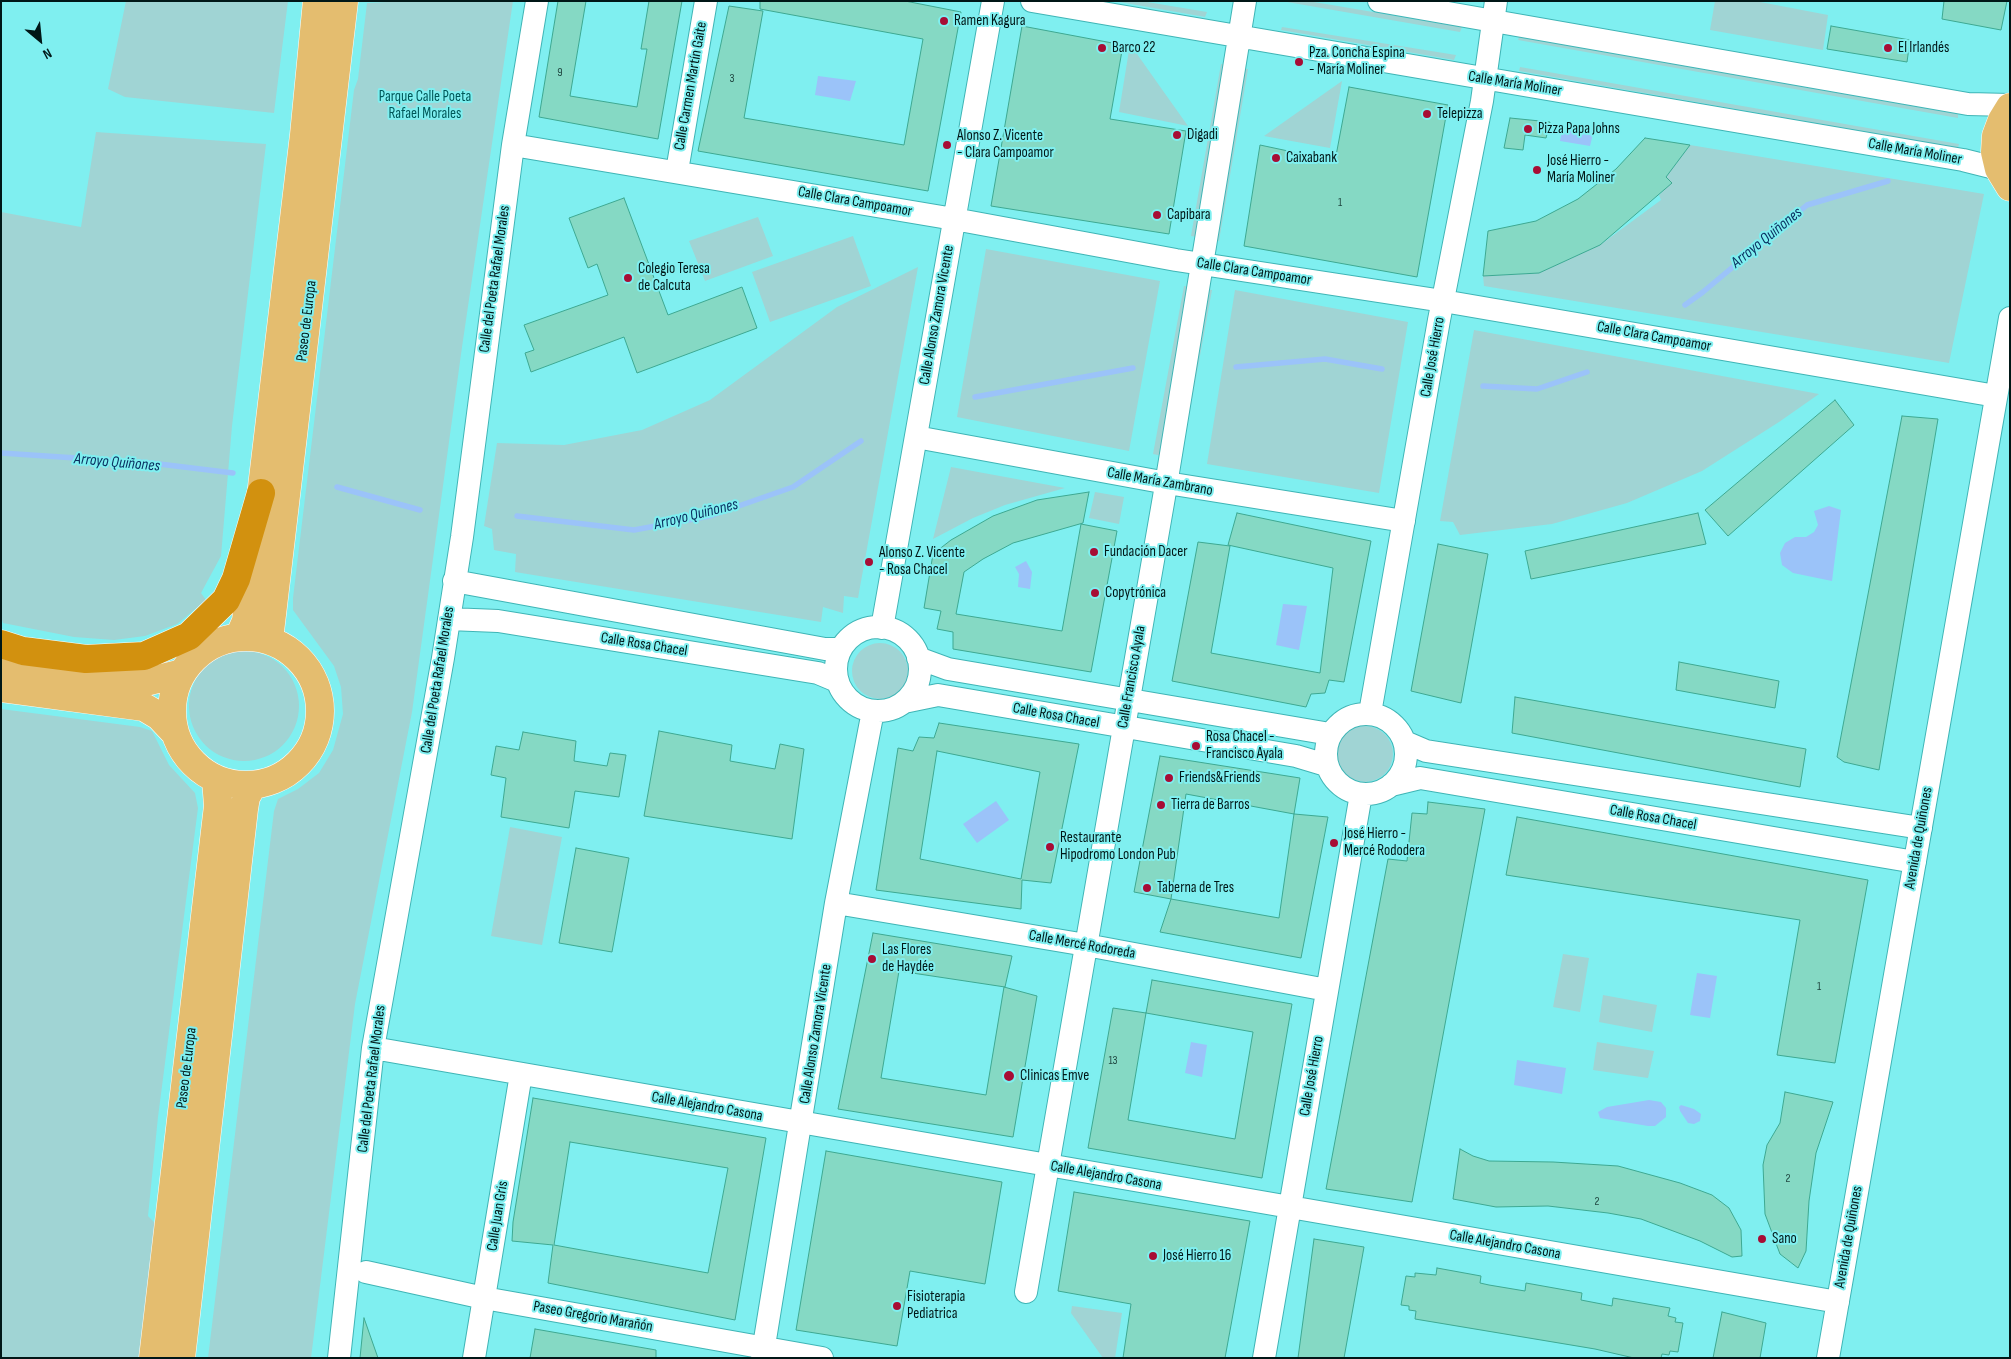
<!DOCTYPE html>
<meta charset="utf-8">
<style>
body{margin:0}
#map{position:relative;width:2011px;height:1359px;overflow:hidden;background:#7feff0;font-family:"Sofia Sans Condensed",sans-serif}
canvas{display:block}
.frame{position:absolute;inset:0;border:2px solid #001717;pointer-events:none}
.north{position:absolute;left:15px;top:15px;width:50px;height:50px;-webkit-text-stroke:4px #7feff0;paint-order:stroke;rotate:152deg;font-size:14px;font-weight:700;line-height:20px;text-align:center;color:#001717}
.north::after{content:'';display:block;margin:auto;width:18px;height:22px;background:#001717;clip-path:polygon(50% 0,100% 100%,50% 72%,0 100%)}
</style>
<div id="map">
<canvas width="2011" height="1359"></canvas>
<div class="frame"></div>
<div class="north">N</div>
</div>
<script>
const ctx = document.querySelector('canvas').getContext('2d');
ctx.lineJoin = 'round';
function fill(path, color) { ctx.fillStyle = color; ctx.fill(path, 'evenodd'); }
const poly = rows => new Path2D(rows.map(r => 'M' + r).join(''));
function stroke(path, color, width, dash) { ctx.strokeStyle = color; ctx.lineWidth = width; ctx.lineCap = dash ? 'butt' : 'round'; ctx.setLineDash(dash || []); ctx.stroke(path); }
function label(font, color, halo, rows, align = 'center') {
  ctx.font = font + ' "Sofia Sans Condensed",sans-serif'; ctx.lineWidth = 4; ctx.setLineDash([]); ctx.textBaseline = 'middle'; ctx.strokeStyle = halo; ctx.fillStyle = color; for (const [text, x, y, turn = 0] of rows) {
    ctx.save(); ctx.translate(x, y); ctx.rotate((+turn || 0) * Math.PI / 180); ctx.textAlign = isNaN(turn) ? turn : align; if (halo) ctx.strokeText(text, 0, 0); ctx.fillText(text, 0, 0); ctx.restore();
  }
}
fill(poly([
 [126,1,288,1,274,113,125,97,108,89],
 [406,1,513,1,462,347,412,712,355,1004,311,1358,208,1358,274,811,278,799,298,789,319,773,333,750,343,714,341,687,334,666,293,610,293,598,354,90,358,79,367,3],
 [1114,1,1141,1,1207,12,1205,17],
 [1308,1,1462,27,1460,32,1287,2],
 [1715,1,1755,1,1828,15,1823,50,1710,30],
 [1282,27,1456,55,1454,60,1281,30],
 [1519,37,1958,114,1958,118,1518,40],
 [1130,44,1161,88,1188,126,1119,112],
 [1221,64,1248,69,1219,241,1191,236],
 [1520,67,1959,144,1958,148,1519,71],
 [1342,81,1330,148,1264,136],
 [96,132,266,144,232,426,221,556,201,593,206,600,177,624,145,636,114,640,74,637,3,623,1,617,1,212,81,227],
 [1690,145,1984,194,1949,363,1484,286,1483,276,1539,273,1600,245,1661,200,1659,195,1671,183,1666,177],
 [758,217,773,256,705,281,689,241],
 [853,236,871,286,770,322,752,272],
 [986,249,1160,281,1129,451,957,417],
 [918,267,858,598,844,596,843,613,823,607,821,622,515,572,516,554,494,550,492,529,484,526,497,443,564,445,642,430,710,400,837,307],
 [1184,286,1212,290,1181,460,1153,454],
 [1235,290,1408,322,1379,493,1207,464],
 [1474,330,1819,394,1779,422,1702,471,1627,503,1552,524,1460,535,1453,522,1440,521],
 [951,467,1065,488,1005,505,973,518,933,539],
 [1095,492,1124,497,1119,524,1089,518],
 '852 671a28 28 0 1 1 56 0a28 28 0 1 1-56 0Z',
 '189 706a55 55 0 1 1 110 0a55 55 0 1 1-110 0Z',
 [1,709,140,727,152,731,169,765,195,793,198,808,158,1117,148,1216,155,1223,139,1358,1,1358],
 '1337 754a28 28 0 1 1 56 0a28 28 0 1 1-56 0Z',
 [510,827,562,837,542,945,491,936],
 [1563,954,1589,958,1580,1012,1553,1007],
 [1603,995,1657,1005,1652,1032,1599,1022],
 [1597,1042,1654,1051,1648,1078,1593,1070],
 [1072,1306,1122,1313,1115,1358,1103,1358,1071,1313]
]), '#a0d4d4');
fill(poly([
 [818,76,856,81,850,101,815,95],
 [1563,126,1594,130,1590,146,1560,141],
 [1829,506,1841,510,1832,581,1793,573,1782,565,1780,553,1785,543,1795,537,1806,537,1814,532,1818,525,1814,511],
 [1026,561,1032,572,1030,589,1018,587,1019,574,1015,567],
 [1283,604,1307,606,1299,650,1276,645],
 [996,801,1009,820,977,843,963,824],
 [1697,973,1717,976,1710,1018,1690,1015],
 [1191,1042,1207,1045,1202,1077,1185,1073],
 [1517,1060,1566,1068,1562,1094,1514,1085],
 [1649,1100,1661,1102,1666,1108,1666,1117,1655,1126,1648,1126,1600,1118,1598,1112,1607,1107],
 [1681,1105,1694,1109,1701,1114,1700,1121,1694,1124,1688,1123,1680,1111,1679,1107]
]), '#9bc3f9');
stroke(poly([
 [1685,305,1703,292,1807,205,1888,181],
 [1236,367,1325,359,1382,369],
 [1483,386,1537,389,1587,372],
 [975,397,1133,368],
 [1,453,151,463,233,473],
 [337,487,420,510],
 [517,516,634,530,710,516,793,487,861,441]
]), '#9bc3f9', 5.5);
const building = poly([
 [558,1,586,1,570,96,637,107,647,49,641,49,649,1,682,1,658,139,539,117,558,1],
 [760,1,905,1,961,12,928,191,698,151,729,6,763,11,744,118,904,145,923,39,760,9,760,1],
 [1944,1,2007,1,2001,30,1942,19,1944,1],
 [1022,26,1123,45,1110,119,1186,131,1169,234,991,206,1022,26],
 [1831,26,1910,40,1907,62,1827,49,1831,26],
 [1349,87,1448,105,1417,277,1244,246,1260,145,1335,161,1349,87],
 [1510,118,1550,122,1546,138,1525,135,1523,150,1504,148,1510,118],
 [1645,138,1690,145,1666,177,1672,183,1600,245,1539,273,1483,276,1488,231,1536,221,1578,199,1616,169,1645,138],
 [624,198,668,315,742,287,757,328,637,373,624,337,531,372,525,353,534,350,524,325,608,295,597,264,588,268,569,218,624,198],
 [1835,400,1854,425,1728,536,1705,510,1835,400],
 [1902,416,1938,419,1879,770,1844,762,1837,757,1902,416],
 [1089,492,1083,523,1013,543,983,559,964,572,956,614,1062,631,1081,524,1117,531,1091,672,953,649,953,632,937,629,941,611,924,608,933,554,951,540,993,516,1037,500,1089,492],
 [1237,513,1371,541,1344,682,1329,680,1325,693,1311,694,1306,707,1172,681,1198,542,1230,546,1211,653,1320,673,1333,568,1228,545,1237,513],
 [1698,513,1706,544,1531,579,1525,551,1698,513],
 [1438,544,1488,554,1461,703,1411,691,1438,544],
 [1679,662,1779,681,1775,708,1676,690,1679,662],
 [1515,697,1806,749,1800,787,1512,733,1515,697],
 [939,723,1079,744,1051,883,1022,880,1021,909,876,890,898,748,913,751,919,737,934,738,939,723],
 [937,751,1040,772,1021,879,920,859,937,751],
 [659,731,732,745,730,761,775,769,780,744,804,749,792,839,644,816,659,731],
 [523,732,576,741,574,761,607,766,610,753,626,755,619,797,575,791,569,828,501,817,506,778,491,775,496,746,519,750,523,732],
 [1160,756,1300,778,1294,814,1186,794,1171,899,1134,892,1160,756],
 [1428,802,1485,809,1412,1202,1326,1189,1388,859,1407,861,1412,813,1427,814,1428,802],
 [1294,814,1328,817,1301,958,1160,932,1171,899,1279,918,1294,814],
 [1517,817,1868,880,1835,1063,1777,1055,1800,920,1506,875,1517,817],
 [576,848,629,858,612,952,559,943,576,848],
 [873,933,1012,956,1005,987,899,971,881,1078,986,1095,1004,987,1037,996,1013,1137,838,1109,873,933],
 [1152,980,1292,1004,1262,1178,1088,1148,1113,1008,1146,1013,1152,980],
 [1146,1013,1253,1032,1235,1139,1128,1120,1146,1013],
 [1785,1092,1833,1102,1816,1153,1809,1201,1806,1251,1798,1268,1780,1254,1765,1214,1763,1165,1767,1145,1780,1123,1785,1092],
 [533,1098,766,1138,735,1320,548,1283,553,1245,512,1241,513,1222,533,1098],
 [570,1142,728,1168,708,1273,554,1245,570,1142],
 [1460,1149,1473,1156,1489,1161,1553,1162,1618,1166,1680,1183,1712,1195,1729,1208,1741,1230,1742,1256,1732,1257,1700,1241,1641,1219,1608,1213,1548,1206,1496,1207,1453,1199,1460,1149],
 [826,1151,1002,1182,985,1284,910,1271,897,1346,796,1330,826,1151],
 [1074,1192,1250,1221,1225,1358,1123,1358,1131,1304,1058,1291,1074,1192],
 [1314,1239,1364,1247,1344,1358,1298,1358,1314,1239],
 [1437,1268,1481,1276,1480,1283,1489,1285,1525,1291,1526,1283,1582,1293,1581,1300,1612,1306,1613,1298,1670,1308,1668,1316,1676,1318,1675,1322,1683,1323,1678,1352,1670,1351,1669,1355,1662,1354,1661,1358,1634,1358,1595,1349,1415,1319,1416,1311,1409,1310,1409,1306,1401,1305,1406,1276,1415,1277,1415,1273,1436,1275,1437,1268],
 [1722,1312,1766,1323,1760,1358,1713,1358,1722,1312],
 [364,1318,378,1358,360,1358,364,1318],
 [535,1329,656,1350,656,1358,530,1358,535,1329]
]);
fill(building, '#85d9c4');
stroke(building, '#3ea891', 1);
const minor = poly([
 [1032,1,1963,160,1999,169],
 [1379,1,1968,104,2010,105],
 [513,145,954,219,1176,260,1443,301,1996,396],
 [677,171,706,1],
 [916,437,1167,483,1404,521],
 [454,581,825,649,841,649],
 [449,619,498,621,818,673,837,681],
 '836 669a42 42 0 1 1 84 0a42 42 0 1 1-84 0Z',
 [882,628,993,1],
 [918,658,948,669,1330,734],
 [904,702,938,695,1296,756,1326,765],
 [1370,713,1439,320,1482,101,1496,1],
 '1326 754a40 40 0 1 1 80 0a40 40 0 1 1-80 0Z',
 [1405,742,1426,751,1921,828],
 [1391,785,1420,778,1915,862],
 [836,903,1086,945,1327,990],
 [373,1048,1838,1302],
 [366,1272,484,1298,822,1358],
 [1026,1292,1164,497,1245,1],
 [339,1358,373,1048,443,658,462,537,513,145,537,1],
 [474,1358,521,1074],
 [762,1358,836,903,873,711],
 [1264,1358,1361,794],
 [1828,1358,2010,318]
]);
const major = poly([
 [2010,107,2002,120,1996,136,1995,152,1999,169,2010,187],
 [239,637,246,621,304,135,317,1],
 '172 711a74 74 0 1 1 148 0a74 74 0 1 1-148 0Z',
 [269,640,344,1],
 [1,664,146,682,182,673],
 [1,688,144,707,159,716,175,733],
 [153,1358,218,806,216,779],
 [181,1358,244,809,246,797,253,785]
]);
const highway = poly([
 [1,644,23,651,86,659,144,656,189,636,226,600,236,579,261,493]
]);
stroke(minor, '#3fb5b6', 24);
stroke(major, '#fff', 29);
stroke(highway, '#fff', 29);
stroke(minor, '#fff', 22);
stroke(major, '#e4bd6f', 28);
stroke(highway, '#d2910f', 28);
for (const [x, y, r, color] of [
 [944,21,5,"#a70d35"],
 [1102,48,5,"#a70d35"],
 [1888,48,5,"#a70d35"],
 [1299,62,5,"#a70d35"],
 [1427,114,5,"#a70d35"],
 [1528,129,5,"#a70d35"],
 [1177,135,5,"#a70d35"],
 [947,145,5,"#a70d35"],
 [1276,158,5,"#a70d35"],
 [1537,170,5,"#a70d35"],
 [1157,215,5,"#a70d35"],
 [628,278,5,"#a70d35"],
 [1094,552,5,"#a70d35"],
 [869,562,5,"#a70d35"],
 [1095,593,5,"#a70d35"],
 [1196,746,5,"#a70d35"],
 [1169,778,5,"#a70d35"],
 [1161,805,5,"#a70d35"],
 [1334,843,5,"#a70d35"],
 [1050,847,5,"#a70d35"],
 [1147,888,5,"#a70d35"],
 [872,959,5,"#a70d35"],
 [1009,1076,6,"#a70d35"],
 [1762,1239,5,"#a70d35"],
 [1153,1256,5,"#a70d35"],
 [897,1306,5,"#a70d35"]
]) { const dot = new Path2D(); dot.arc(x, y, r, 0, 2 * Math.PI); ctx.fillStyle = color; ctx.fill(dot); stroke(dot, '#7feff0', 2); }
label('12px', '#214842', null, [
 ["9",560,73],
 ["3",732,79],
 ["1",1340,203],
 ["1",1819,987],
 ["13",1113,1061],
 ["2",1788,1179],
 ["2",1597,1202]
]);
label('15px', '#001717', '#7feff0', [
 ["Ramen Kagura",954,21],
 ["Barco 22",1112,48],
 ["El Irlandés",1898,48],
 ["Pza. Concha Espina",1309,53],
 ["- María Moliner",1309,70],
 ["Telepizza",1437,114],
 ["Pizza Papa Johns",1538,129],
 ["Digadi",1187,135],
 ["Alonso Z. Vicente",957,136],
 ["- Clara Campoamor",957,153],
 ["Caixabank",1286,158],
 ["José Hierro -",1547,161],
 ["María Moliner",1547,178],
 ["Capibara",1167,215],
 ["Colegio Teresa",638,269],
 ["de Calcuta",638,286],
 ["Fundación Dacer",1104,552],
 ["Alonso Z. Vicente",879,553],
 ["- Rosa Chacel",879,570],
 ["Copytrónica",1105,593],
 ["Rosa Chacel -",1206,737],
 ["Francisco Ayala",1206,754],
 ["Friends&Friends",1179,778],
 ["Tierra de Barros",1171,805],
 ["José Hierro -",1344,834],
 ["Mercé Rododera",1344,851],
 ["Restaurante",1060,838],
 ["Hipodromo London Pub",1060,855],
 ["Taberna de Tres",1157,888],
 ["Las Flores",882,950],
 ["de Haydée",882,967],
 ["Clinicas Emve",1020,1076],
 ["Sano",1772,1239],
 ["José Hierro 16",1163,1256],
 ["Fisioterapia",907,1297],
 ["Pediatrica",907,1314]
], 'left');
label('15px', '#001717', '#7feff0', [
 ["Calle María Moliner",1515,84,9],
 ["Calle Carmen Martín Gaite",691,86,-80],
 ["Calle María Moliner",1915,152,10],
 ["Calle Clara Campoamor",855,202,10],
 ["Calle Clara Campoamor",1254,272,9],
 ["Calle del Poeta Rafael Morales",495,279,-82],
 ["Calle Alonso Zamora Vicente",937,315,-80],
 ["Paseo de Europa",307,321,-83],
 ["Calle Clara Campoamor",1654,337,10],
 ["Calle José Hierro",1433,357,-80],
 ["Calle María Zambrano",1160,482,10],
 ["Calle Rosa Chacel",644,645,9],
 ["Calle Francisco Ayala",1132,677,-80],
 ["Calle del Poeta Rafael Morales",438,680,-81],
 ["Calle Rosa Chacel",1056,716,10],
 ["Calle Rosa Chacel",1653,818,10],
 ["Avenida de Quiñones",1919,838,-80],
 ["Calle Mercé Rodoreda",1082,945,10],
 ["Calle Alonso Zamora Vicente",816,1034,-81],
 ["Paseo de Europa",187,1068,-83],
 ["Calle José Hierro",1312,1076,-80],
 ["Calle del Poeta Rafael Morales",372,1079,-83],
 ["Calle Alejandro Casona",707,1107,10],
 ["Calle Alejandro Casona",1106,1176,10],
 ["Calle Juan Gris",498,1216,-81],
 ["Avenida de Quiñones",1849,1237,-80],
 ["Calle Alejandro Casona",1505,1245,10],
 ["Paseo Gregorio Marañón",593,1317,10]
]);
label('15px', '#005758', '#7feff0', [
 ["Parque Calle Poeta",425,97],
 ["Rafael Morales",425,114]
]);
label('italic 16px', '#0a3161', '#7feff0', [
 ["Arroyo Quiñones",1767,238,-39],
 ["Arroyo Quiñones",117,463,5],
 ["Arroyo Quiñones",696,515,-14]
]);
</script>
